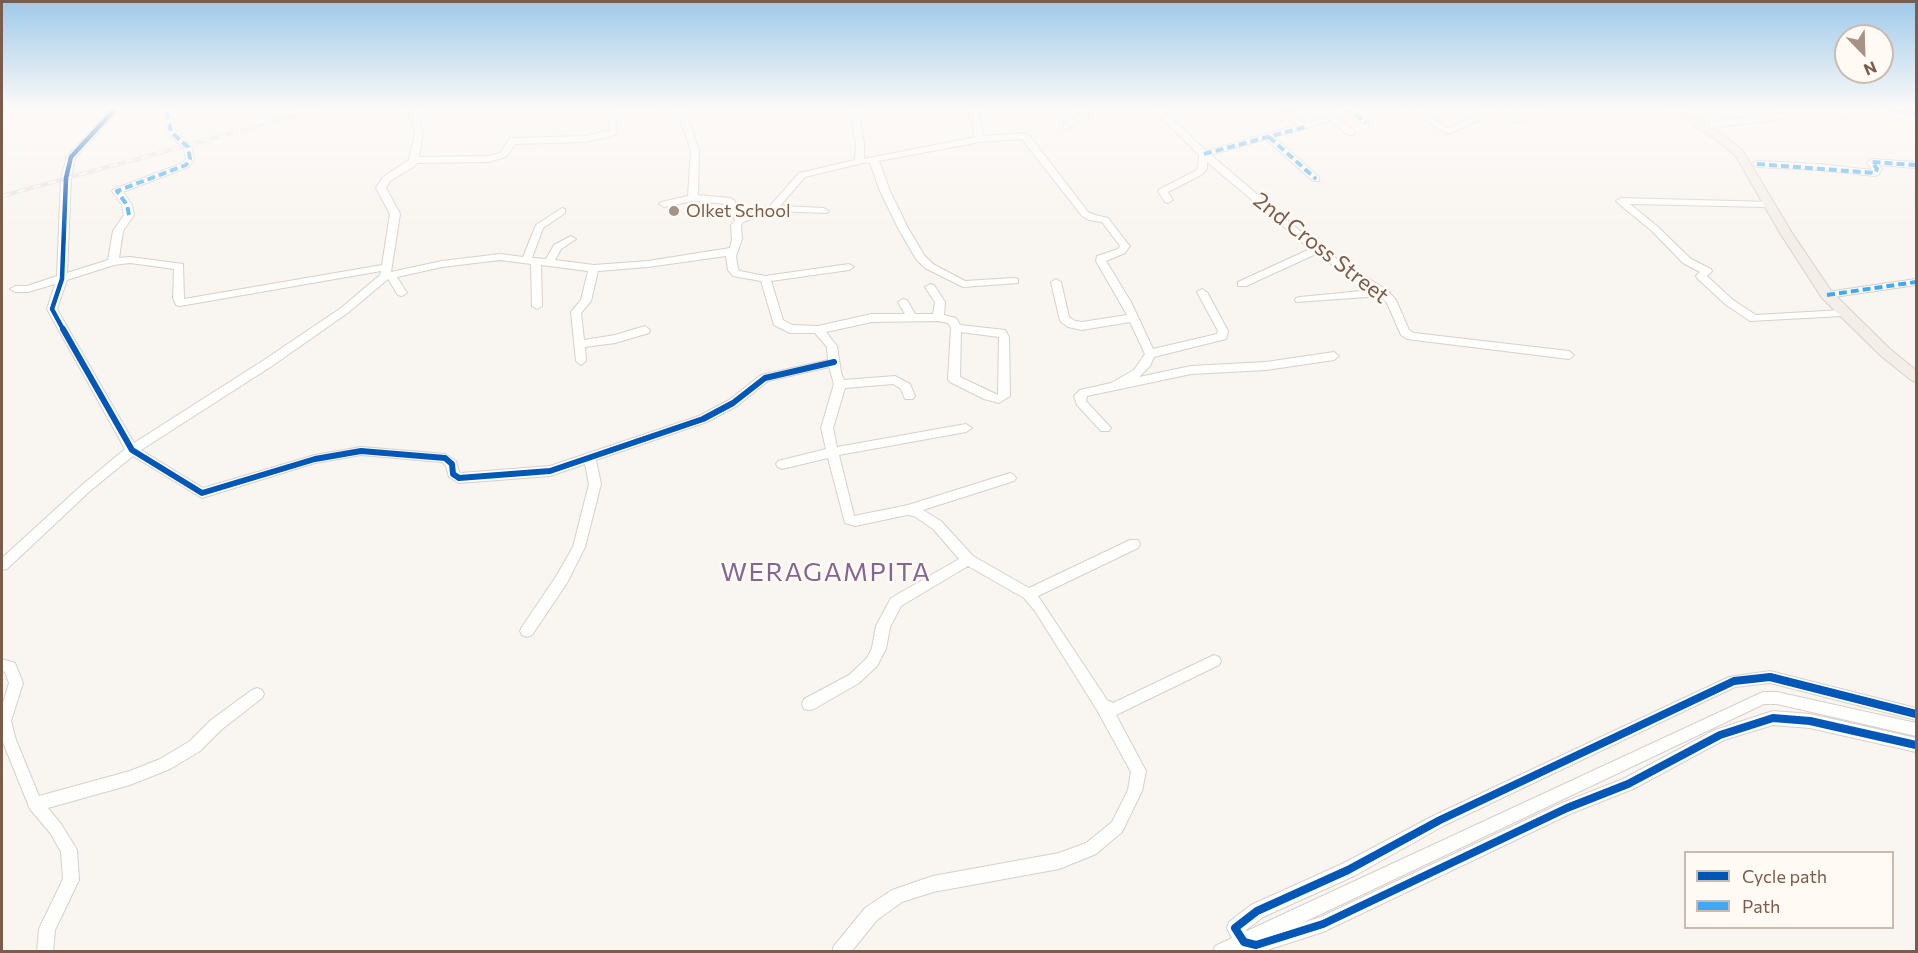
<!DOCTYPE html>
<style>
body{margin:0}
#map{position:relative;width:1918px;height:953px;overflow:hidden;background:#f9f5f0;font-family:Commissioner,sans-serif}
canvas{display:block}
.frame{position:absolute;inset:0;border:3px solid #7a5c4d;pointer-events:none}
.legend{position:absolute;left:1684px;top:851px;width:210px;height:78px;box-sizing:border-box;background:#fffaf3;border:2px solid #cabbb1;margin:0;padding:8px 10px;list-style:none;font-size:18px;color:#7a5c4d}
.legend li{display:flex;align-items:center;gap:12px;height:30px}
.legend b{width:30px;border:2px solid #cabbb1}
.north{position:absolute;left:1834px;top:24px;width:60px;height:60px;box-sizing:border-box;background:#fffaf3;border:2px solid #cabbb1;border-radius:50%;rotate:157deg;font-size:16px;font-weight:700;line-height:24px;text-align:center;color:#7a5c4d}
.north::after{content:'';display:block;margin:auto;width:21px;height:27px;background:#a69286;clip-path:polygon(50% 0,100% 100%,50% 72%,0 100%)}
</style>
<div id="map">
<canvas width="1918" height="953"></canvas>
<div class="frame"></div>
<ul class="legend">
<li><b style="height:8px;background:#0057b8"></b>Cycle path</li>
<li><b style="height:8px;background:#3fa9f5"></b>Path</li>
</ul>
<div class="north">N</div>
</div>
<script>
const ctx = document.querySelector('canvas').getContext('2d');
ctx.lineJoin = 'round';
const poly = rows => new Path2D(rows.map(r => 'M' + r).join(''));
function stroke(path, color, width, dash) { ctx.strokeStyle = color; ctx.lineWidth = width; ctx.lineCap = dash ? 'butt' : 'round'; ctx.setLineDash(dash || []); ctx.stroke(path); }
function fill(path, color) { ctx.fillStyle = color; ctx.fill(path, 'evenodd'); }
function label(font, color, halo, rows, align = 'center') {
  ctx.font = font + ' Commissioner,sans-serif'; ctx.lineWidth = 5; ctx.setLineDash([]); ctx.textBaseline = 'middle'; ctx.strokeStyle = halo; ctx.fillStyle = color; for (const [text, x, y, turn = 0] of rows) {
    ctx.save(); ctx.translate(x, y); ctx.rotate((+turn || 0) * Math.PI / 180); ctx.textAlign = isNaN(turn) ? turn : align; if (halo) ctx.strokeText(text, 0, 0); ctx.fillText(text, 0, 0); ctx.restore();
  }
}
const minor = poly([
 [112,108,120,108,75,158,71,178,67,273,108,260,113,231,124,215,122,205,112,191,114,189,183,163,186,159,184,148,167,132,162,108,170,108,175,131,191,145,194,159,189,167,123,192,132,205,134,215,123,231,119,258,130,257,183,264,184,299,382,265,390,214,376,188,383,177,409,160,415,132,407,108,415,108,423,132,419,157,488,156,500,153,509,139,512,138,585,136,609,131,610,120,616,114,644,108,658,108,622,118,618,121,616,134,609,137,585,142,515,144,506,157,488,162,417,163,415,166,390,181,386,188,400,214,391,272,442,261,500,254,523,257,536,225,562,208,565,209,565,213,543,228,532,258,546,259,554,245,571,236,576,239,561,249,555,260,594,265,648,261,730,248,732,239,731,225,735,220,727,204,693,201,664,207,659,204,661,202,688,196,691,151,682,123,671,108,679,108,690,123,699,151,698,195,730,198,734,200,743,216,770,206,799,173,855,160,856,144,852,120,855,108,863,108,860,120,864,144,864,159,975,137,969,108,977,108,984,136,1024,133,1030,136,1088,212,1095,215,1108,218,1128,244,1130,246,1125,253,1106,261,1131,302,1153,349,1217,334,1218,331,1197,292,1202,289,1207,292,1228,331,1226,339,1154,357,1150,366,1139,377,1191,366,1266,362,1334,352,1339,356,1334,360,1266,370,1191,374,1087,396,1086,401,1111,428,1109,431,1101,431,1077,405,1074,396,1080,390,1111,383,1134,370,1145,354,1130,322,1082,330,1068,327,1060,321,1051,282,1056,279,1061,282,1069,317,1075,321,1082,322,1127,315,1096,261,1097,256,1118,249,1120,246,1102,222,1089,220,1082,216,1022,139,980,142,879,161,890,191,908,228,924,255,933,264,965,281,1014,278,1018,279,1018,283,963,287,925,268,916,259,898,228,880,191,870,163,863,163,805,177,780,206,824,208,829,211,827,213,774,211,743,222,741,225,742,239,736,256,738,269,740,271,765,276,849,264,854,267,849,270,771,281,783,320,792,325,818,326,872,314,905,314,898,302,903,299,907,300,915,314,933,314,935,302,925,287,930,284,934,285,945,302,944,315,956,318,960,325,1005,330,1009,337,1010,396,999,403,984,399,950,382,948,379,951,328,948,323,938,321,872,322,826,332,837,346,841,372,844,380,895,376,910,384,915,396,913,399,905,399,901,389,893,384,845,388,833,428,837,447,966,424,972,428,966,432,839,455,854,516,908,505,1010,473,1014,475,1016,478,1014,481,923,510,941,521,973,556,1029,588,1130,540,1138,540,1140,544,1138,548,1038,596,1107,700,1113,703,1214,655,1219,657,1221,661,1219,665,1116,715,1146,771,1142,791,1122,832,1096,854,1059,869,933,892,902,902,877,920,851,952,832,952,834,946,865,908,892,890,933,876,1059,853,1086,843,1112,822,1128,790,1131,772,1097,710,1035,611,1024,598,968,566,901,606,890,627,886,649,877,666,859,683,814,709,809,710,804,709,802,704,804,699,849,675,867,658,872,648,876,626,891,598,959,559,933,529,914,516,907,515,855,526,845,523,828,458,782,469,778,467,776,464,778,461,826,449,821,428,834,384,829,367,768,381,737,406,707,422,596,460,601,484,585,547,567,583,532,635,527,637,522,635,520,631,522,627,557,575,573,547,589,484,585,464,550,476,459,483,449,477,446,466,442,462,361,455,315,463,202,498,133,456,90,491,7,569,2,570,2,558,82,485,125,449,47,309,55,284,28,292,15,292,10,289,15,286,27,286,57,276,61,178,67,157,112,108],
 [726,256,728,270,733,276,761,281,774,325,790,333,815,333,827,347,828,360,761,375,729,400,699,416,550,466,461,473,459,472,456,461,445,454,361,447,315,455,203,488,141,450,272,366,349,312,388,279,398,295,402,296,407,293,397,277,442,267,500,260,531,264,532,306,537,309,542,306,541,265,588,271,581,300,571,312,576,361,581,365,586,361,585,347,615,343,649,333,650,330,645,326,615,335,584,340,581,313,591,301,598,271,648,267,726,256],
 [130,263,174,269,173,298,176,305,180,306,381,271,380,275,341,308,264,360,134,443,57,309,67,280,114,265,130,263],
 [961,332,999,337,998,395,960,377,961,332],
 [1075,108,1084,108,1091,115,1068,129,1062,129,1062,125,1081,115,1075,108],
 [1152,108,1161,108,1206,151,1298,125,1278,108,1287,108,1305,123,1336,116,1354,131,1354,135,1348,135,1331,121,1274,137,1319,177,1319,181,1313,181,1266,139,1211,155,1320,248,1387,290,1396,300,1409,330,1414,333,1569,351,1574,355,1569,359,1407,339,1401,335,1387,303,1380,296,1296,302,1295,300,1296,298,1300,297,1372,290,1316,254,1246,286,1238,286,1238,282,1310,249,1207,162,1207,169,1201,175,1168,192,1173,200,1168,203,1165,202,1158,191,1160,189,1195,171,1198,168,1199,155,1152,108],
 [1341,108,1350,108,1370,122,1363,124,1341,108],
 [1402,108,1412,108,1448,128,1494,108,1504,108,1503,110,1516,117,1538,108,1549,108,1516,123,1496,113,1448,134,1402,108],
 [1875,108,1916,110,1916,115,1885,111,1848,118,1807,116,1703,129,1699,126,1703,123,1807,110,1848,112,1875,108],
 [1872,159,1916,162,1916,168,1879,165,1882,169,1878,175,1875,176,1819,170,1757,167,1752,164,1757,161,1819,164,1872,170,1867,162,1872,159],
 [1621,198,1771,202,1771,206,1768,207,1630,204,1658,227,1691,259,1711,269,1712,271,1707,276,1733,300,1756,315,1842,310,1847,313,1842,316,1750,321,1725,304,1697,278,1696,276,1700,272,1683,263,1652,231,1618,203,1616,201,1621,198],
 [1916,279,1916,285,1827,298,1822,295,1827,292,1916,279],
 [2,659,15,663,23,683,11,721,16,740,39,796,130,771,160,759,190,741,211,720,252,690,257,688,262,690,264,694,262,698,221,730,200,751,170,769,130,785,48,808,61,824,74,845,77,850,79,880,55,930,53,952,37,952,39,929,63,879,61,852,51,834,30,809,2,740,2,706,9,683,5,672,2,671,2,659],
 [1770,671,1916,708,1916,720,1770,683,1735,687,1445,825,1354,876,1263,917,1246,930,1247,931,1763,692,1777,692,1916,723,1916,736,1777,704,1764,704,1302,923,1321,917,1562,803,1623,779,1715,730,1773,711,1810,714,1916,738,1916,752,1810,728,1773,725,1724,740,1633,789,1572,813,1323,932,1261,952,1243,950,1213,952,1215,946,1232,938,1227,928,1229,922,1251,905,1342,864,1435,815,1729,677,1770,671]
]);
const major = poly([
 [1667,108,1679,108,1722,134,1743,151,1792,233,1832,292,1891,350,1916,370,1916,382,1911,380,1881,356,1822,298,1780,233,1735,155,1714,138,1667,108]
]);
stroke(minor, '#d7d1cb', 2);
stroke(major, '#dad1cc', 2);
fill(minor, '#fefefd');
fill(major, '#f3eee8');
const rail = poly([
 [2,196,323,108]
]);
stroke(rail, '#e6e3e7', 4);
stroke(rail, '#fffaf3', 2, [8]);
stroke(poly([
 [1345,108,1366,122],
 [1887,109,1916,113],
 [1285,110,1297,108],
 [1269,137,1316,179],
 [1204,154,1305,127],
 [1757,164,1875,173,1877,169,1872,162,1916,165],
 [129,215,127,205,117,191,186,165,190,159,188,147,171,132,166,108],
 [1827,295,1916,282]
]), '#3fa9f5', 4, [8, 4]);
stroke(poly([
 [64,331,52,309,62,279,66,178,71,157,116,108]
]), '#0057b8', 4.5);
stroke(poly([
 [63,329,132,450,202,493,315,459,361,451,445,458,452,464,453,474,459,478,550,471,703,419,733,403,765,378,834,362]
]), '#0057b8', 6);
stroke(poly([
 [1916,714,1770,677,1734,681,1440,820,1348,870,1257,911,1235,928,1244,942,1256,945,1323,924,1567,808,1628,784,1720,735,1773,718,1810,721,1916,745]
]), '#0057b8', 8);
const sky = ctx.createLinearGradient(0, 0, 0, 241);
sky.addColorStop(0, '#9ec9e9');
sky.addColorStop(0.45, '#fcfaf8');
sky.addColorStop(1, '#fcfaf800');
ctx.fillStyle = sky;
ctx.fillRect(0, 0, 1918, 241);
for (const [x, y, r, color] of [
 [674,211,6,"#a69286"]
]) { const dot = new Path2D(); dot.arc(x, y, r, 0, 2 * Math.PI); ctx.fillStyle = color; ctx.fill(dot); stroke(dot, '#fffaf3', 2); }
label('18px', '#7a5c4d', '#fffaf3', [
 ["Olket School",686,211]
], 'left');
label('22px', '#7a5c4d', '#fffaf3', [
 ["2nd Cross Street",1321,248,38]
]);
ctx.letterSpacing = '1.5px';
label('26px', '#846695', '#fffaf3', [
 ["WERAGAMPITA",826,572]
]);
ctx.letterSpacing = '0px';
</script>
